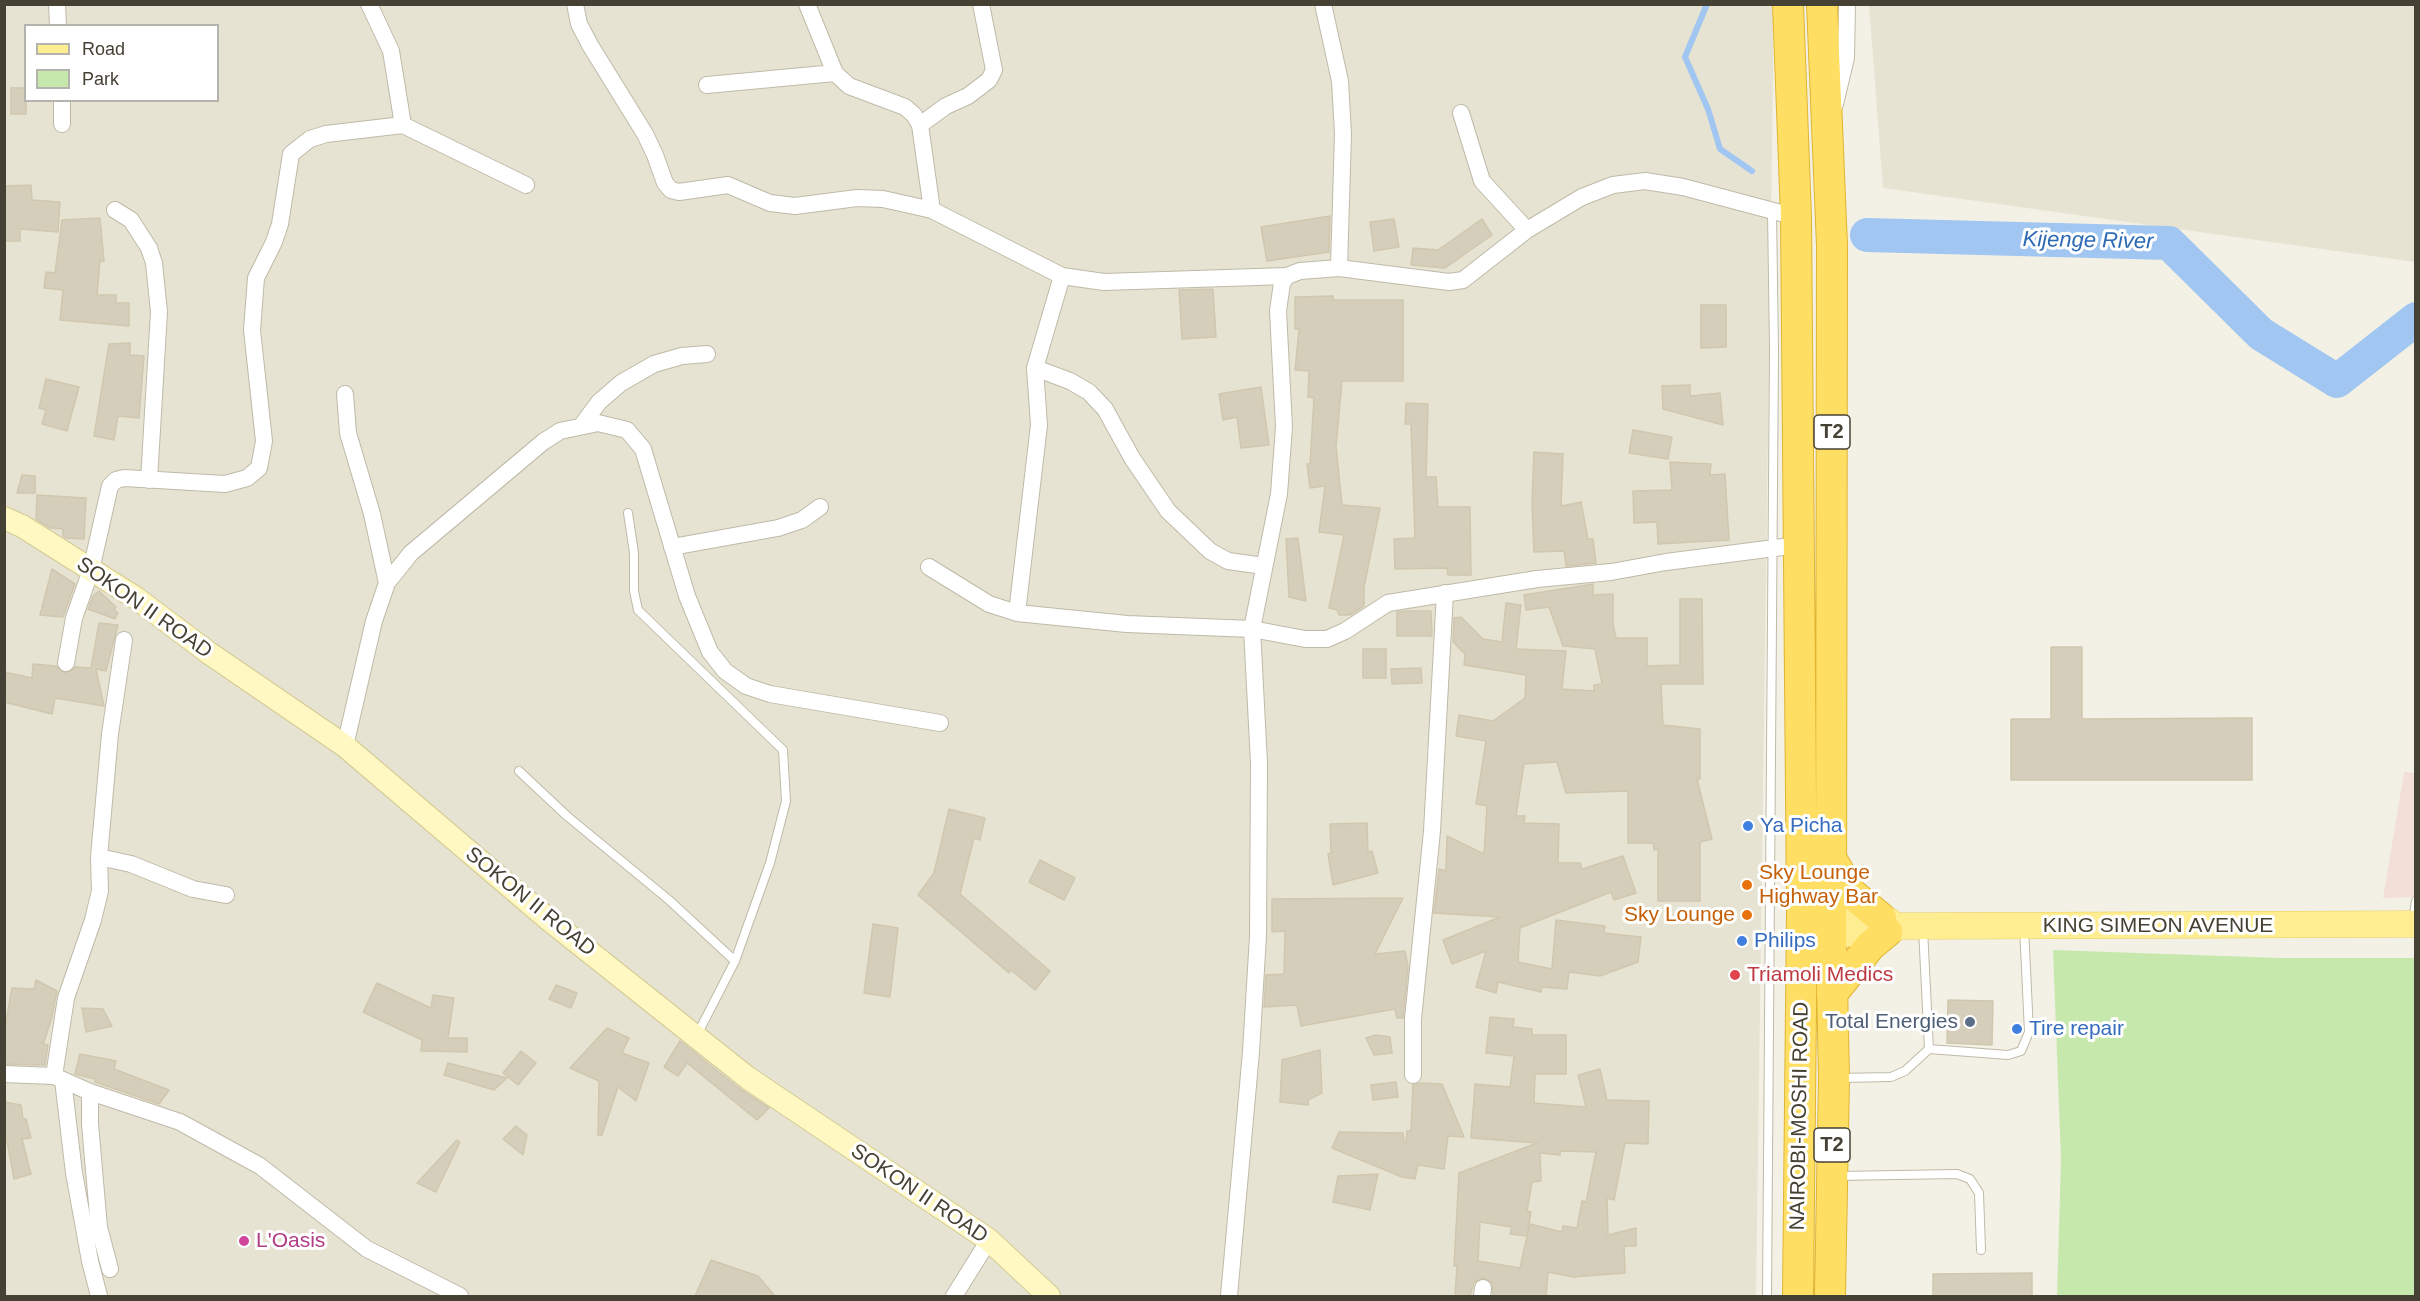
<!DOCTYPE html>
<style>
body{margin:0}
#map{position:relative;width:2420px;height:1301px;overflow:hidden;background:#f3f1e5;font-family:Arial,sans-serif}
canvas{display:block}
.frame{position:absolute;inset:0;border:6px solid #464135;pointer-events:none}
.legend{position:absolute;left:24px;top:24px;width:195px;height:78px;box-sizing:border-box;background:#fff;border:2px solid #b5b3ae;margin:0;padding:8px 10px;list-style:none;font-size:18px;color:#464135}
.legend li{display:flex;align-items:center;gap:12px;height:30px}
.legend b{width:30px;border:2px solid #b5b3ae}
</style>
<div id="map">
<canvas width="2420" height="1301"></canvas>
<div class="frame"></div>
<ul class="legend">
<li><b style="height:8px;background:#ffed92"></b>Road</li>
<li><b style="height:16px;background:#c6e8ad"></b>Park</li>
</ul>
</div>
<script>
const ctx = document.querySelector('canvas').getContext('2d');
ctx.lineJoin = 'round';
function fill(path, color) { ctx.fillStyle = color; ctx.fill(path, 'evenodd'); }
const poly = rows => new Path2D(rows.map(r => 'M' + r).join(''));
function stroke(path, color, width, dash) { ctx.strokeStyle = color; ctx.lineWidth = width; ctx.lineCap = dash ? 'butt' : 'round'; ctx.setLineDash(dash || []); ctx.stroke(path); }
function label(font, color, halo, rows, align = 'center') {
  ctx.font = font + ' Arial,sans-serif'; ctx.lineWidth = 6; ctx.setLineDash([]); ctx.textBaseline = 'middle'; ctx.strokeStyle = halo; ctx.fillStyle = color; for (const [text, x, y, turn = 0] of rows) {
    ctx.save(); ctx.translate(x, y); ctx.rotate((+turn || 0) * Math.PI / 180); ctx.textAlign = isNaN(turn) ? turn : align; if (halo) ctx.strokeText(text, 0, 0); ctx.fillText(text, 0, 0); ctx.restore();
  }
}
fill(poly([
 [5,5,1774,5,1756,1296,5,1296],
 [26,26,218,26,218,100,26,100],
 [1869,5,2415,5,2415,262,1883,188]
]), '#e7e3d3');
fill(poly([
 [2404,772,2415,773,2415,897,2383,898]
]), '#f4dfd8');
fill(poly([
 [2053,950,2281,958,2415,958,2415,1296,2057,1296,2061,1160]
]), '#c6e8ad');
stroke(poly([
 [1707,4,1685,57,1708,109,1720,149,1752,171]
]), '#a0c6f1', 6);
stroke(poly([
 [1867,235,2169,243,2261,334,2337,381,2416,319]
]), '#a0c6f1', 34);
const building = poly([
 [11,88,26,88,26,114,11,114,11,88],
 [31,185,32,200,60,202,58,232,20,229,20,241,4,241,4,186,31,185],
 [1330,216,1329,252,1267,261,1261,227,1330,216],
 [100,218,104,261,100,261,97,295,116,295,116,303,129,303,129,326,60,320,63,290,44,288,46,272,55,273,62,220,100,218],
 [1394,219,1399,247,1374,251,1370,222,1394,219],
 [1482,219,1492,235,1445,268,1411,265,1413,248,1438,250,1482,219],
 [1213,289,1216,337,1182,339,1179,290,1213,289],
 [1333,296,1333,300,1403,300,1403,381,1342,381,1336,447,1342,505,1380,508,1364,587,1364,606,1350,615,1339,615,1337,610,1329,608,1344,535,1319,532,1325,486,1310,488,1307,464,1310,464,1314,398,1308,397,1309,371,1295,370,1299,329,1295,329,1295,297,1333,296],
 [1701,305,1726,305,1726,347,1701,348,1701,305],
 [130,343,130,355,144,356,139,418,118,416,114,440,94,436,109,344,130,343],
 [46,379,79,387,67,431,42,424,46,410,39,408,46,379],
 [1690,385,1690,396,1720,393,1723,425,1663,409,1662,386,1690,385],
 [1261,387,1269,445,1241,448,1237,417,1223,420,1219,394,1261,387],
 [1406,403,1428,404,1426,477,1436,477,1438,507,1470,507,1471,575,1448,575,1447,568,1395,569,1394,539,1415,538,1411,424,1405,424,1406,403],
 [1633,430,1672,437,1668,459,1629,453,1633,430],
 [1534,452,1563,454,1561,506,1581,502,1588,539,1593,539,1596,563,1566,566,1564,551,1534,552,1532,504,1534,452],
 [1670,462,1711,464,1710,475,1725,474,1729,540,1658,544,1657,522,1634,523,1633,491,1672,490,1670,462],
 [22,475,35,476,35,493,17,493,22,475],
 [37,495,86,498,84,539,66,538,63,536,63,529,50,528,36,519,37,495],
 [1298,538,1306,601,1289,597,1286,539,1298,538],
 [52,569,75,584,63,617,40,615,52,569],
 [1593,584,1593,595,1613,594,1613,624,1616,638,1647,638,1647,666,1680,665,1680,599,1702,599,1703,684,1661,684,1663,725,1700,729,1700,779,1697,779,1712,839,1700,842,1700,901,1658,901,1658,849,1654,850,1653,843,1628,843,1628,791,1566,793,1557,762,1524,764,1516,816,1525,816,1524,823,1559,824,1558,863,1580,863,1582,869,1623,856,1636,893,1614,900,1611,892,1520,928,1518,962,1552,969,1556,920,1605,926,1604,933,1641,937,1638,962,1600,976,1569,972,1567,989,1542,987,1541,992,1498,982,1496,993,1476,987,1486,951,1452,964,1443,940,1500,917,1434,913,1439,869,1446,871,1447,836,1484,854,1487,806,1476,804,1486,741,1456,736,1459,715,1493,721,1525,698,1526,675,1464,665,1465,654,1453,642,1454,618,1461,617,1483,639,1502,642,1506,603,1521,605,1516,649,1566,651,1562,689,1594,691,1594,685,1602,684,1595,649,1563,646,1549,607,1526,610,1524,595,1593,584],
 [99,591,116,607,114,610,118,613,115,619,88,609,93,596,99,591],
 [1406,611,1431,611,1432,636,1397,636,1397,612,1406,611],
 [99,623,118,625,106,671,96,669,104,706,55,698,52,714,4,702,4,672,32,678,33,664,56,666,65,673,75,667,91,668,99,623],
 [2051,647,2082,647,2082,719,2252,718,2252,780,2011,780,2011,719,2051,719,2051,647],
 [1363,649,1386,649,1386,678,1363,678,1363,649],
 [1421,668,1422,683,1392,684,1391,669,1421,668],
 [949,809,985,818,980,840,974,838,960,894,1050,971,1035,990,1011,970,1009,973,918,895,934,873,949,809],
 [1367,823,1368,852,1372,851,1378,873,1333,885,1328,854,1331,853,1330,824,1367,823],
 [1040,860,1075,878,1064,900,1029,882,1040,860],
 [1403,898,1375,954,1405,951,1408,967,1403,1018,1397,1018,1395,1009,1301,1026,1297,1005,1264,1007,1266,975,1284,974,1285,931,1272,932,1272,899,1403,898],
 [873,924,898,928,890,997,864,993,873,924],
 [36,980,57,991,52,1017,44,1042,40,1043,48,1045,45,1065,4,1064,4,1032,12,988,34,989,36,980],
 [377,983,431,1008,433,995,454,998,448,1038,467,1038,467,1052,421,1051,422,1040,363,1012,377,983],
 [556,985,577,993,571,1008,549,999,556,985],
 [1948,1000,1993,1001,1992,1045,1947,1043,1948,1000],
 [82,1008,103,1009,112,1026,86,1032,82,1008],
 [1490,1017,1514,1019,1513,1027,1532,1029,1532,1035,1566,1035,1566,1074,1535,1074,1534,1103,1586,1107,1578,1075,1600,1069,1607,1100,1649,1101,1648,1144,1625,1143,1614,1200,1607,1198,1608,1235,1636,1228,1636,1246,1624,1246,1625,1273,1573,1277,1548,1272,1546,1296,1493,1296,1492,1283,1484,1278,1474,1282,1470,1296,1455,1296,1457,1266,1454,1266,1459,1173,1537,1143,1471,1138,1475,1084,1510,1087,1514,1056,1486,1053,1490,1017],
 [1560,1151,1596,1152,1586,1202,1582,1201,1577,1228,1563,1226,1562,1232,1530,1224,1527,1236,1531,1212,1527,1211,1532,1182,1541,1181,1540,1153,1560,1155,1560,1151],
 [1480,1222,1512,1227,1510,1234,1527,1236,1520,1268,1478,1261,1480,1222],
 [607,1028,629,1038,622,1053,649,1063,636,1101,618,1087,602,1135,598,1135,599,1081,570,1068,607,1028],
 [1376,1035,1390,1037,1392,1053,1374,1055,1366,1038,1376,1035],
 [680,1041,740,1089,769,1108,757,1120,687,1063,678,1076,664,1067,680,1041],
 [1320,1050,1322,1093,1308,1100,1308,1105,1280,1102,1282,1060,1320,1050],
 [521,1051,536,1063,518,1085,503,1073,521,1051],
 [80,1054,116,1061,114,1069,169,1090,159,1104,95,1082,95,1079,75,1074,80,1054],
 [448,1063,507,1078,494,1090,444,1075,448,1063],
 [1396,1082,1398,1097,1373,1100,1371,1085,1396,1082],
 [1420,1083,1442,1084,1464,1137,1448,1136,1444,1169,1418,1165,1415,1179,1402,1177,1332,1148,1339,1132,1403,1133,1404,1142,1406,1142,1407,1131,1411,1131,1413,1085,1420,1083],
 [4,1102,21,1105,23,1119,26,1119,31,1138,22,1139,31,1174,14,1179,7,1141,4,1141,4,1102],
 [516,1126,527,1135,523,1155,503,1139,516,1126],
 [457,1140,460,1142,436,1192,417,1183,457,1140],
 [1378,1174,1370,1210,1333,1202,1338,1176,1378,1174],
 [711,1260,758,1276,775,1296,695,1296,711,1260],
 [2032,1273,2032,1296,1933,1296,1933,1274,2032,1273]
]);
fill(building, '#d5cebb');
stroke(building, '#d0c7ae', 1.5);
const lane = poly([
 [628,513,634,553,634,591,638,610,783,750,786,801,770,863,735,961,696,1037],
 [519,771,567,816,669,900,735,961],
 [2413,921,2416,901],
 [1929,1049,2008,1055,2021,1051,2029,1032,2024,927],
 [1838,1078,1891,1077,1905,1071,1929,1049,1923,929],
 [1837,1176,1957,1174,1970,1179,1979,1193,1981,1250],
 [1767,1296,1774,349,1772,211]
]);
const street = poly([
 [57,4,58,26],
 [369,4,391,51,403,125],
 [575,4,579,24,590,45,645,134,655,155,665,183,671,190,679,192,728,185,770,203,795,206,857,198,883,199,932,210,1062,276,1104,282,1287,276],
 [807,4,835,73,849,86,905,107,914,115,920,125,932,210],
 [1323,4,1340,81,1343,134,1339,268],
 [707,85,835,73],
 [62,100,62,124],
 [1835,104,1846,58,1847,4],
 [1461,113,1482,181,1527,230],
 [920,125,946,106,968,96,989,80,994,70,981,4],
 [115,210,131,220,149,248,154,263,159,312,149,480],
 [1035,368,1070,381,1089,392,1105,409,1132,458,1168,511,1210,551,1228,561,1264,566],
 [345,394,348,433,372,514,387,583],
 [582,425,599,402,621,383,654,364,682,356,707,354],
 [672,547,778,528,802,520,820,507],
 [929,567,989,604,1017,613,1127,624,1252,629,1305,639,1327,639,1345,631,1388,603,1537,579,1611,572,1666,562,1798,545],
 [1017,613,1039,425,1035,368,1062,276],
 [66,663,74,618,91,570,110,486,116,480,124,478,225,484,247,478,259,468,264,441,252,330,256,278,274,242,280,224,291,154,310,139,326,134,403,125,526,185],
 [345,746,374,621,387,583,411,553,543,442,560,431,598,423,627,430,643,449,687,596,710,652,725,671,746,686,770,694,940,723],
 [99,857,131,864,193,889,226,895],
 [4,1074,54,1076,90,1092,180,1122,260,1166,367,1249,460,1296],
 [1413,1075,1413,1019,1432,831,1445,593],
 [54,1076,66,998,93,920,100,891,99,857,110,734,124,640],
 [63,1080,74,1173,90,1261,99,1296],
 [90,1092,90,1124,99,1227,110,1269],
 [954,1296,989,1240],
 [1229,1296,1251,1052,1258,936,1259,763,1252,629,1279,494,1284,427,1278,311,1282,283,1287,276,1300,271,1339,268,1449,282,1463,280,1527,230,1582,197,1613,185,1645,181,1683,187,1796,217],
 [1482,1296,1483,1288]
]);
const secondary = poly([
 [4,518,22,526,136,598,209,653,345,746,548,919,748,1078,989,1240,1049,1296]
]);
const primary = poly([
 [1812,912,1881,918,1889,921],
 [1811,935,1887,932,1900,926,1923,926,2416,924]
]);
const highway = poly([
 [1788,4,1796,217,1802,911,1798,1296],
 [1822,4,1832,246,1831,935,1834,1078,1830,1296],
 [1832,860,1851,893,1881,918],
 [1832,994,1870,946,1887,932]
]);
stroke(lane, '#bfbaa8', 10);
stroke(street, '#bfbaa8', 18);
stroke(secondary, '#d4cb94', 24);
stroke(primary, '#e6ce61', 27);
stroke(highway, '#e0b532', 32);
stroke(lane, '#fff', 8);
stroke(street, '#fff', 16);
stroke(secondary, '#fff8c3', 22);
stroke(primary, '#ffed92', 26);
stroke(highway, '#ffde64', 30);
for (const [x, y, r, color] of [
 [1748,826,6,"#3f7fe0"],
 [1747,885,6,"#e8710a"],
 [1747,915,6,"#e8710a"],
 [1742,941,6,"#3f7fe0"],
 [1735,975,6,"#e0444e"],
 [1970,1022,6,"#5c6f8a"],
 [2017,1029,6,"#3f7fe0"],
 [244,1241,6,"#d1479c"]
]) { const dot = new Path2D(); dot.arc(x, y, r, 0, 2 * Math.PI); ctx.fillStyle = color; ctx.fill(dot); stroke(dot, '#fff', 2); }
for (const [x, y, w] of [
 [1832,432,36],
 [1832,1145,36]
]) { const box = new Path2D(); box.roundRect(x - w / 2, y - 17, w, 34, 4.5); ctx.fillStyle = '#fff'; ctx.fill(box); stroke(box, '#464135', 1.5); }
label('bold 20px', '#464135', null, [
 ["T2",1832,432],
 ["T2",1832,1145]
]);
label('21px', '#464135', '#fff', [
 ["SOKON II ROAD",144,608,35],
 ["SOKON II ROAD",530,902,39],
 ["KING SIMEON AVENUE",2158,926],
 ["NAIROBI-MOSHI ROAD",1800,1116,-89],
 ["SOKON II ROAD",919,1194,34]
]);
label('21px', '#366cbe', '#fff', [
 ["Ya Picha",1760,826],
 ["Philips",1754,941],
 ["Tire repair",2029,1029]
], 'left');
label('21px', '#c56008', '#fff', [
 ["Sky Lounge",1759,873],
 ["Highway Bar",1759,897],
 ["Sky Lounge",1735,915,"right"]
], 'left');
label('21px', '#be3a42', '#fff', [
 ["Triamoli Medics",1747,975]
], 'left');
label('21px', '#4e5e75', '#fff', [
 ["Total Energies",1958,1022]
], 'right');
label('21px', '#b23c85', '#fff', [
 ["L'Oasis",256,1241]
], 'left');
label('italic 22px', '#2c6ab4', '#fff', [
 ["Kijenge River",2088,241,1]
]);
</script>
